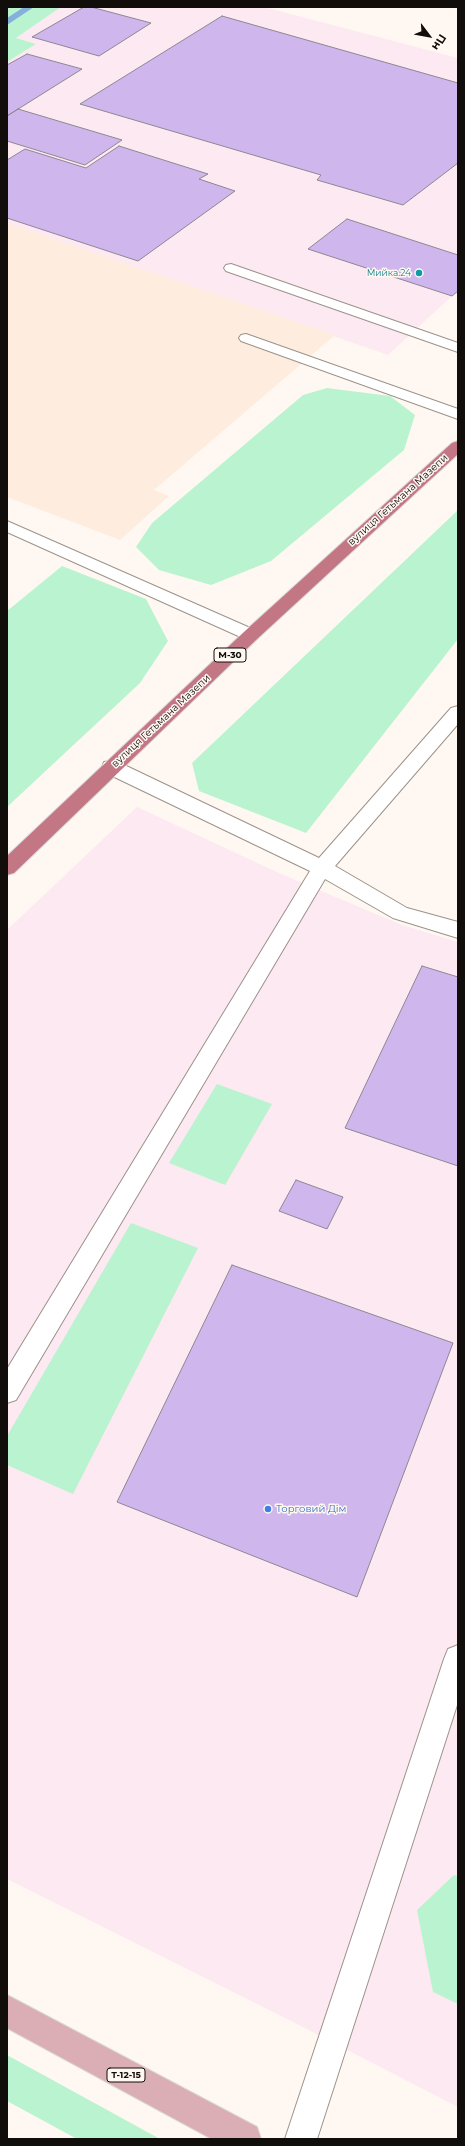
<!DOCTYPE html>
<meta charset="utf-8">
<style>
body{margin:0}
#map{position:relative;width:465px;height:2146px;overflow:hidden;background:#fff8f2;font-family:Montserrat,sans-serif}
canvas{display:block}
.frame{position:absolute;inset:0;border:8px solid #110d0a;pointer-events:none}
.north{position:absolute;left:409px;top:16px;width:40px;height:40px;-webkit-text-stroke:3px #fff8f2;paint-order:stroke;rotate:122deg;font-size:11px;font-weight:700;line-height:16px;text-align:center;color:#110d0a}
.north::after{content:'';display:block;margin:auto;width:14px;height:18px;background:#110d0a;clip-path:polygon(50% 0,100% 100%,50% 72%,0 100%)}
</style>
<div id="map">
<canvas width="465" height="2146"></canvas>
<div class="frame"></div>
<div class="north">Пн</div>
</div>
<script>
const ctx = document.querySelector('canvas').getContext('2d');
ctx.lineJoin = 'round';
function fill(path, color) { ctx.fillStyle = color; ctx.fill(path, 'evenodd'); }
const poly = rows => new Path2D(rows.map(r => 'M' + r).join(''));
function stroke(path, color, width, dash) { ctx.strokeStyle = color; ctx.lineWidth = width; ctx.lineCap = dash ? 'butt' : 'round'; ctx.setLineDash(dash || []); ctx.stroke(path); }
function label(font, color, halo, rows, align = 'center') {
  ctx.font = font + ' Montserrat,sans-serif'; ctx.lineWidth = 3; ctx.setLineDash([]); ctx.textBaseline = 'middle'; ctx.strokeStyle = halo; ctx.fillStyle = color; for (const [text, x, y, turn = 0] of rows) {
    ctx.save(); ctx.translate(x, y); ctx.rotate((+turn || 0) * Math.PI / 180); ctx.textAlign = isNaN(turn) ? turn : align; if (halo) ctx.strokeText(text, 0, 0); ctx.fillText(text, 0, 0); ctx.restore();
  }
}
fill(poly([
 [61,7,264,7,458,58,458,255,347,220,452,296,388,355,7,223,7,62,36,44,16,38],
 [137,807,281,874,402,925,458,942,458,2107,291,2021,7,1879,7,930]
]), '#fde9f1');
fill(poly([
 [7,223,335,335,154,490,169,496,120,540,7,497]
]), '#feecde');
fill(poly([
 [7,7,61,7,16,38,36,44,7,62],
 [327,388,390,396,415,415,404,450,271,561,211,585,159,570,136,547,152,523,303,395],
 [458,510,458,639,306,833,199,791,192,763],
 [62,566,146,599,168,641,140,683,7,807,7,611],
 [217,1084,272,1104,225,1185,169,1163],
 [131,1223,198,1248,73,1494,7,1465,7,1436],
 [454,1875,458,1876,458,2004,433,1992,417,1910],
 [7,2055,160,2139,77,2139,7,2101]
]), '#baf3cf');
fill(poly([
 [24,7,34,7,7,25,7,18,24,7]
]), '#84b0db');
const building = poly([
 [84,7,91,7,151,23,99,56,32,37,84,7],
 [222,16,458,83,458,163,403,205,317,180,321,175,80,104,222,16],
 [27,54,82,69,7,116,7,65,27,54],
 [18,109,122,140,85,165,7,141,7,116,18,109],
 [119,146,208,174,199,179,235,191,138,261,7,218,7,160,25,149,86,168,119,146],
 [347,219,458,255,458,291,452,296,308,249,347,219],
 [422,966,458,977,458,1166,345,1128,422,966],
 [296,1180,343,1197,327,1229,279,1211,296,1180],
 [232,1265,453,1343,357,1597,117,1502,232,1265]
]);
fill(building, '#cfb7ed');
stroke(building, '#8d8893', 1);
const lane = poly([
 [231,264,458,343,458,352,226,271,224,268,226,265,231,264],
 [246,334,458,409,458,419,241,341,239,338,241,335,246,334],
 [7,521,257,631,260,635,257,639,251,641,245,639,7,532,7,521],
 [458,706,458,724,335,866,407,908,458,922,458,938,393,918,325,879,16,1400,7,1403,7,1369,310,871,104,772,102,767,104,762,111,761,118,762,319,858,451,708,458,706],
 [458,1645,458,1702,317,2139,285,2139,444,1659,448,1649,458,1645]
]);
const primary = poly([
 [7,1995,257,2127,261,2139,212,2139,7,2028,7,1995]
]);
const highway = poly([
 [458,441,458,454,257,639,14,873,7,875,7,856,245,631,452,443,458,441]
]);
stroke(lane, '#9c9289', 2);
stroke(primary, '#d9d8d8', 2);
stroke(highway, '#d9d8d8', 2);
fill(lane, '#fff');
fill(primary, '#dbadb5');
fill(highway, '#c37784');
for (const [x, y, r, color] of [
 [419,273,4,"#0f9aa8"],
 [268,1509,4,"#3f7fe0"]
]) { const dot = new Path2D(); dot.arc(x, y, r, 0, 2 * Math.PI); ctx.fillStyle = color; ctx.fill(dot); stroke(dot, '#fff8f2', 1.5); }
label('9px', '#0d838f', '#fff8f2', [
 ["Мийка.24",411,273]
], 'right');
for (const [x, y, w] of [
 [230,655,32],
 [126,2075,38]
]) { const box = new Path2D(); box.roundRect(x - w / 2, y - 7, w, 14, 3); ctx.fillStyle = '#fff8f2'; ctx.fill(box); stroke(box, '#110d0a', 1); }
label('bold 9px', '#110d0a', null, [
 ["М-30",230,655],
 ["Т-12-15",126,2075]
]);
label('10px', '#110d0a', '#fff8f2', [
 ["вулиця Гетьмана Мазепи",398,500,-42],
 ["вулиця Гетьмана Мазепи",161,721,-43]
]);
label('10px', '#366cbe', '#fff8f2', [
 ["Торговий Дім",276,1509]
], 'left');
</script>
